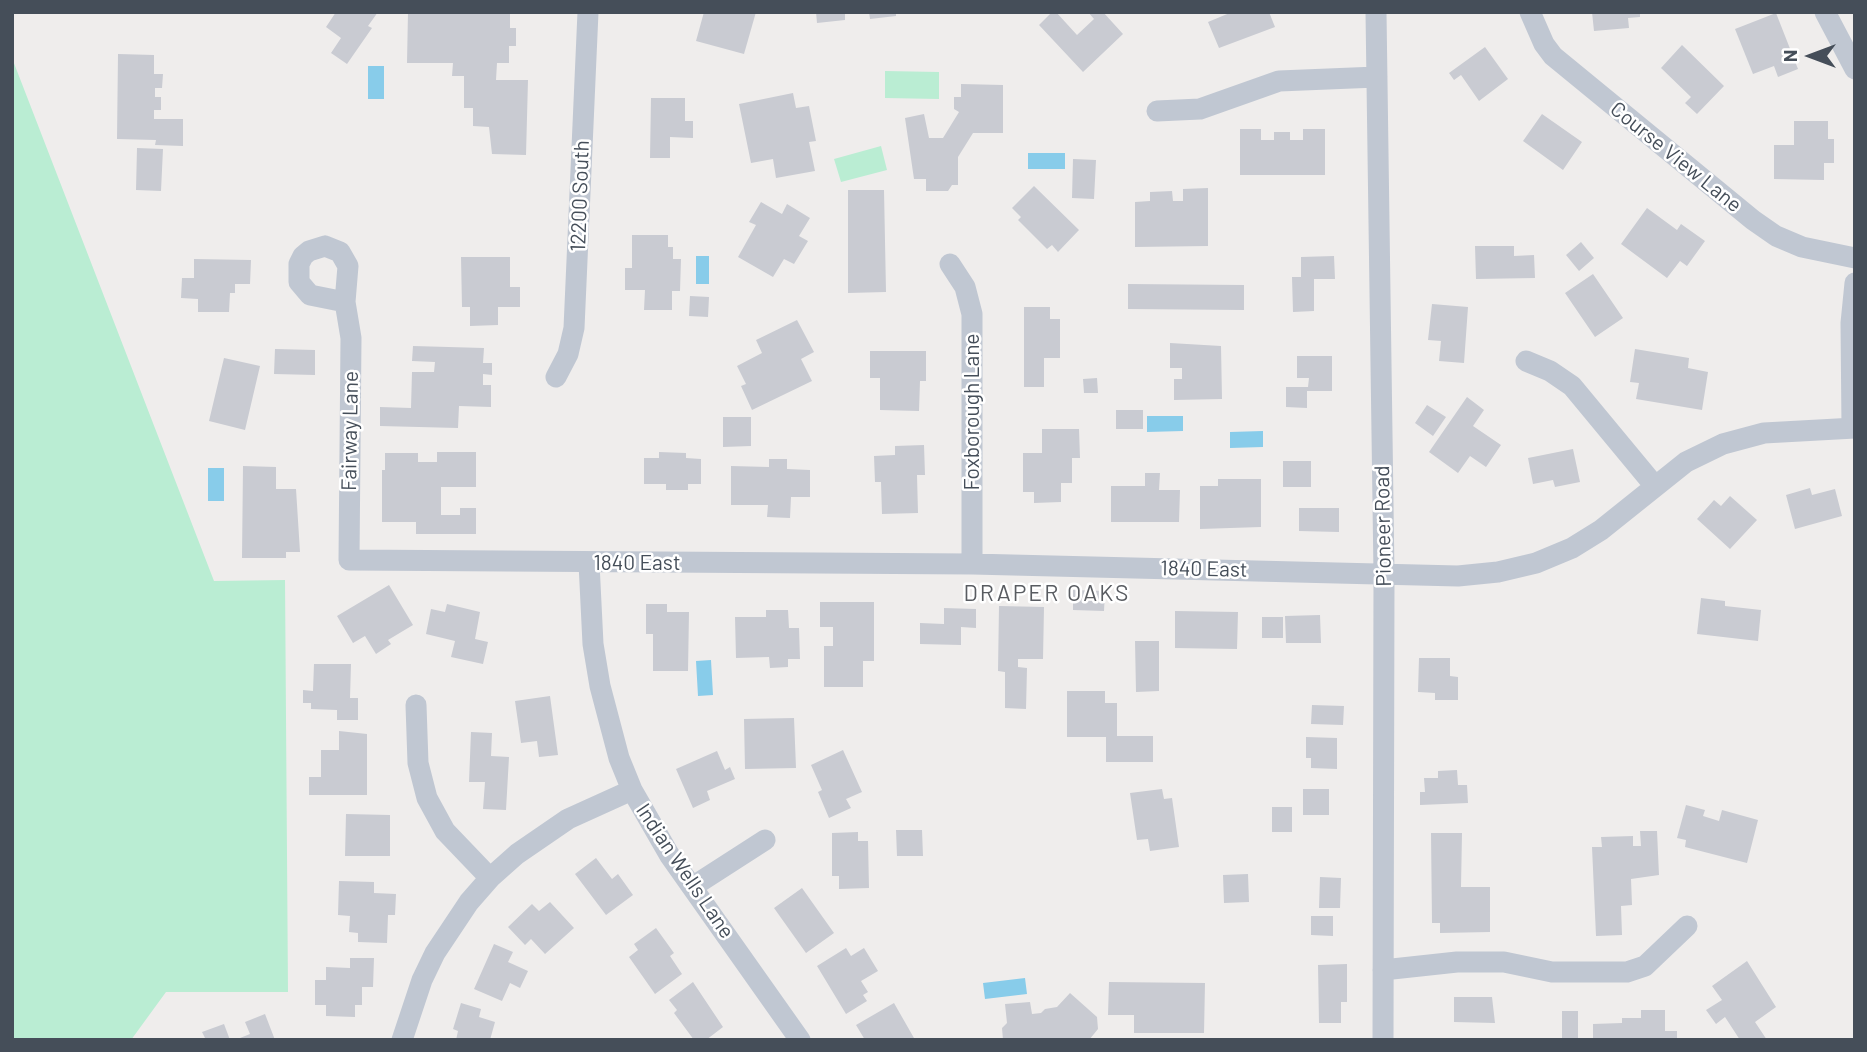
<!DOCTYPE html>
<style>
body{margin:0}
#map{position:relative;width:1867px;height:1052px;overflow:hidden;background:#efedec;font-family:Barlow,sans-serif}
canvas{display:block}
.frame{position:absolute;inset:0;border:14px solid #454e59;pointer-events:none}
.north{position:absolute;left:1776px;top:21px;width:70px;height:70px;-webkit-text-stroke:5px #fff;paint-order:stroke;rotate:270deg;font-size:19px;font-weight:700;line-height:28px;text-align:center;color:#454e59}
.north::after{content:'';display:block;margin:auto;width:24px;height:32px;background:#454e59;clip-path:polygon(50% 0,100% 100%,50% 72%,0 100%)}
</style>
<div id="map">
<canvas width="1867" height="1052"></canvas>
<div class="frame"></div>
<div class="north">N</div>
</div>
<script>
const ctx = document.querySelector('canvas').getContext('2d');
ctx.lineJoin = 'round';
function fill(path, color) { ctx.fillStyle = color; ctx.fill(path, 'evenodd'); }
const poly = rows => new Path2D(rows.map(r => 'M' + r).join(''));
function stroke(path, color, width, dash) { ctx.strokeStyle = color; ctx.lineWidth = width; ctx.lineCap = dash ? 'butt' : 'round'; ctx.setLineDash(dash || []); ctx.stroke(path); }
function label(font, color, halo, rows, align = 'center') {
  ctx.font = font + ' Barlow,sans-serif'; ctx.lineWidth = 5; ctx.setLineDash([]); ctx.textBaseline = 'middle'; ctx.strokeStyle = halo; ctx.fillStyle = color; for (const [text, x, y, turn = 0] of rows) {
    ctx.save(); ctx.translate(x, y); ctx.rotate((+turn || 0) * Math.PI / 180); ctx.textAlign = isNaN(turn) ? turn : align; if (halo) ctx.strokeText(text, 0, 0); ctx.fillText(text, 0, 0); ctx.restore();
  }
}
fill(poly([
 [12,58,214,581,285,580,288,992,166,992,131,1040,12,1040],
 [885,71,939,72,939,99,885,98],
 [881,146,887,170,841,182,834,159]
]), '#baedd3');
fill(poly([
 [368,66,384,66,384,99,368,99],
 [1028,153,1065,153,1065,169,1028,169],
 [696,256,709,256,709,284,696,284],
 [1147,416,1183,416,1183,431,1147,432],
 [1263,431,1263,447,1230,448,1230,432],
 [208,468,224,468,224,501,208,501],
 [711,660,713,695,698,696,696,661],
 [1025,978,1027,994,985,999,983,983]
]), '#88ccea');
fill(poly([
 [336,12,378,12,368,26,372,28,347,64,331,53,341,38,326,27],
 [408,12,510,12,510,28,516,28,516,46,509,46,509,63,497,63,496,80,528,80,526,155,492,154,489,127,473,126,473,108,464,108,464,76,452,76,453,63,407,63],
 [704,12,756,12,744,54,696,41],
 [816,12,845,12,845,20,817,23],
 [869,12,896,12,896,16,870,19],
 [1052,12,1056,12,1077,35,1094,19,1088,12,1103,12,1123,34,1083,72,1039,25],
 [1232,12,1269,12,1275,27,1219,48,1208,22],
 [1592,12,1640,12,1640,17,1628,18,1629,28,1594,31],
 [1776,13,1798,69,1778,77,1774,66,1753,74,1735,29],
 [1682,45,1724,86,1697,114,1685,103,1691,97,1661,68],
 [1485,47,1508,79,1479,101,1461,75,1454,80,1449,73],
 [118,54,154,55,154,74,163,74,162,88,155,88,155,97,161,97,161,110,154,110,154,119,183,119,183,146,155,145,156,140,117,139],
 [961,84,1003,85,1003,133,973,133,958,157,958,185,952,185,948,191,926,191,926,179,914,179,905,118,924,114,929,138,943,138,959,112,954,109,954,97,961,97],
 [793,93,796,108,809,106,816,141,809,142,815,171,776,178,773,159,751,163,739,104],
 [651,98,685,98,685,121,693,121,693,138,670,137,670,158,650,158],
 [1542,114,1582,142,1563,170,1523,141],
 [1794,121,1828,121,1828,139,1834,139,1834,163,1824,163,1824,180,1774,179,1774,145,1794,145],
 [1240,129,1261,129,1261,140,1274,140,1274,132,1290,132,1290,140,1303,140,1303,129,1325,129,1325,175,1240,175],
 [137,148,163,149,161,191,136,190],
 [1073,159,1096,160,1094,199,1072,198],
 [1034,186,1079,230,1058,252,1052,245,1047,249,1018,220,1021,217,1012,208],
 [1208,188,1208,246,1135,247,1135,202,1150,201,1150,192,1172,191,1173,201,1183,201,1183,189],
 [848,190,884,190,886,292,848,293],
 [761,202,782,214,787,204,810,218,799,236,808,241,794,264,784,259,773,277,738,257,756,225,749,222],
 [1647,208,1677,230,1681,224,1705,241,1687,266,1680,261,1667,278,1621,244],
 [632,235,668,235,668,247,673,247,673,259,681,259,680,291,672,291,672,310,644,310,645,290,625,290,625,268,632,268],
 [1581,242,1594,258,1579,271,1566,255],
 [1475,246,1514,246,1514,256,1534,255,1535,278,1476,279],
 [1334,256,1335,279,1314,279,1314,311,1293,312,1292,277,1301,277,1301,257],
 [461,257,510,257,510,287,520,287,520,307,498,307,498,325,470,326,470,307,462,307],
 [194,259,251,260,250,284,235,284,235,293,230,293,229,312,198,312,198,299,181,298,182,278,194,278],
 [1593,274,1623,318,1595,337,1565,293],
 [1128,284,1244,285,1244,310,1128,309],
 [690,296,709,297,708,317,689,316],
 [1432,304,1468,307,1464,363,1439,361,1441,341,1428,340],
 [1024,307,1050,307,1050,319,1060,319,1060,358,1044,358,1044,387,1024,387],
 [797,320,814,352,801,359,812,381,752,410,741,386,746,384,737,366,762,353,756,340],
 [1170,343,1221,346,1222,399,1174,400,1174,379,1182,379,1182,368,1170,368],
 [413,346,484,348,483,363,492,363,492,375,483,374,483,385,491,385,491,407,459,406,458,428,380,426,380,407,411,408,412,372,434,372,435,362,412,361],
 [275,349,315,350,315,375,274,374],
 [1635,349,1689,358,1688,368,1708,372,1702,410,1636,399,1639,383,1630,382],
 [870,351,926,351,926,381,920,381,919,411,880,410,880,378,870,378],
 [1297,356,1332,356,1332,391,1307,391,1307,408,1286,407,1286,387,1308,387,1309,378,1297,378],
 [224,358,260,366,245,430,209,421],
 [1097,378,1098,393,1084,393,1083,379],
 [1467,397,1484,410,1473,426,1501,445,1486,467,1470,456,1458,473,1429,452],
 [1427,405,1446,417,1433,436,1415,423],
 [1116,410,1143,410,1143,429,1116,429],
 [723,417,751,417,751,446,723,447],
 [1042,429,1079,429,1080,458,1072,458,1072,483,1061,483,1061,502,1034,503,1034,492,1023,492,1023,453,1042,453],
 [924,445,925,475,917,475,918,513,882,514,881,482,875,482,874,456,895,455,895,446],
 [1573,449,1580,482,1555,487,1553,480,1533,484,1528,458],
 [437,452,476,452,476,487,441,487,441,515,460,515,460,508,476,508,476,534,416,534,416,522,382,522,382,470,385,470,385,453,418,453,418,462,437,462],
 [659,452,686,453,686,458,701,459,701,484,688,484,688,490,666,490,666,484,644,484,644,458,659,458],
 [769,459,787,459,787,469,810,470,810,497,791,497,790,518,767,517,768,505,731,505,731,466,769,467],
 [1283,461,1311,461,1311,487,1283,487],
 [243,466,276,467,276,489,296,489,300,552,286,552,286,558,242,558],
 [1145,473,1160,473,1159,490,1180,490,1179,522,1111,522,1111,486,1145,486],
 [1218,479,1261,479,1261,527,1200,529,1200,486,1218,486],
 [1810,488,1812,495,1835,489,1842,516,1795,529,1786,495],
 [1730,496,1757,520,1730,549,1697,519,1714,500,1721,506],
 [1299,508,1339,508,1339,532,1299,531],
 [389,585,413,625,388,640,391,644,376,654,365,636,353,643,337,616],
 [1073,590,1105,591,1104,611,1073,610],
 [1701,598,1725,601,1725,606,1761,610,1758,641,1697,634],
 [820,602,874,602,874,661,863,661,863,687,824,687,824,646,833,646,833,627,820,627],
 [447,604,480,612,475,639,488,642,483,664,451,657,455,641,426,634,431,609,445,612],
 [646,604,667,604,667,612,689,612,688,671,653,671,653,634,646,634],
 [999,606,1044,607,1043,659,1018,659,1018,667,1027,668,1026,709,1005,708,1005,672,998,671],
 [944,608,976,609,976,628,961,627,961,645,920,644,920,623,944,624],
 [766,610,788,610,789,628,799,628,800,659,788,659,788,667,770,668,769,657,736,658,735,617,766,617],
 [1175,611,1238,612,1237,649,1175,648],
 [1320,615,1321,643,1286,643,1285,616],
 [1262,617,1283,617,1283,638,1262,638],
 [1135,641,1159,641,1159,691,1136,692],
 [1419,658,1450,658,1450,676,1458,677,1458,700,1435,700,1435,693,1418,692],
 [314,664,351,664,350,698,358,698,358,720,337,720,337,710,311,709,311,703,303,703,303,690,313,691],
 [1067,691,1105,691,1105,703,1117,703,1117,736,1153,736,1153,762,1106,762,1106,737,1067,737],
 [550,696,558,755,539,757,537,741,521,743,515,701],
 [1312,705,1344,706,1343,725,1311,724],
 [794,718,796,768,745,769,744,719],
 [339,731,367,734,367,795,309,795,309,777,321,777,321,750,339,750],
 [471,732,492,733,491,756,509,757,506,810,483,809,485,782,469,782],
 [1306,737,1337,738,1337,769,1311,768,1311,758,1306,758],
 [843,750,862,792,846,799,851,808,829,818,818,792,822,790,811,765],
 [717,751,725,770,730,767,735,779,707,791,710,800,693,808,676,769],
 [1457,770,1458,785,1467,785,1468,803,1420,805,1420,792,1425,792,1424,778,1438,778,1438,771],
 [1162,789,1164,799,1172,798,1179,847,1150,851,1148,839,1137,840,1130,793],
 [1303,789,1329,789,1329,815,1303,815],
 [1686,805,1705,810,1703,816,1719,821,1722,810,1758,820,1747,863,1685,847,1686,840,1677,838],
 [1272,807,1292,807,1292,832,1272,832],
 [346,814,390,815,390,856,345,856],
 [896,830,922,830,923,856,897,856],
 [1640,831,1657,831,1659,875,1631,879,1632,905,1621,906,1622,935,1596,936,1592,847,1602,847,1601,837,1633,836,1633,846,1641,846],
 [858,832,858,841,868,841,869,888,839,889,839,876,832,876,832,833],
 [1431,833,1462,833,1461,887,1490,887,1490,932,1440,933,1440,923,1432,923],
 [596,858,612,879,618,874,633,895,606,915,575,874],
 [1248,874,1249,902,1224,903,1223,875],
 [1320,877,1341,878,1340,908,1319,908],
 [339,881,374,882,374,893,396,894,395,915,388,915,387,943,358,942,358,933,349,932,350,916,338,915],
 [802,888,834,933,806,953,774,908],
 [550,902,574,928,545,954,531,939,525,945,508,927,532,904,539,911],
 [1311,916,1333,916,1333,936,1311,935],
 [656,928,674,953,670,956,682,974,655,994,629,957,638,950,634,944],
 [494,944,513,952,508,962,528,971,520,988,510,983,502,1001,474,989],
 [846,948,851,956,864,948,878,971,861,981,868,992,863,995,867,1001,846,1014,817,966],
 [350,958,374,958,373,987,362,987,362,1005,355,1005,355,1017,326,1016,326,1005,315,1005,315,980,326,980,326,967,350,968],
 [1747,961,1776,1007,1755,1022,1767,1040,1740,1040,1725,1017,1716,1024,1706,1010,1722,1000,1712,986],
 [1347,964,1347,1002,1341,1002,1341,1023,1319,1023,1318,965],
 [693,982,723,1027,706,1040,694,1040,674,1013,677,1010,669,1000],
 [1109,982,1205,983,1204,1033,1134,1033,1134,1015,1108,1015],
 [1070,993,1097,1017,1098,1029,1089,1040,1003,1040,1002,1028,1007,1023,1005,1004,1030,1002,1032,1014,1041,1013,1045,1009,1057,1007],
 [1454,997,1492,997,1495,1023,1454,1022],
 [461,1003,481,1009,479,1017,495,1022,490,1040,456,1040,458,1031,453,1029],
 [894,1003,914,1038,865,1040,856,1025],
 [1641,1010,1665,1010,1665,1031,1677,1031,1677,1040,1593,1040,1593,1024,1622,1023,1622,1018,1641,1018],
 [1562,1011,1578,1011,1578,1040,1562,1040],
 [265,1014,275,1040,235,1040,250,1034,245,1022],
 [224,1024,230,1040,206,1040,202,1032]
]), '#c9cbd2');
stroke(poly([
 [1376,12,1384,574,1383,1040],
 [1530,12,1544,44,1553,56,1753,220,1776,236,1802,247,1855,258],
 [1825,12,1855,69],
 [1157,111,1200,109,1279,81,1377,77],
 [325,246,340,252,348,266,345,302,310,295,299,282,299,264,303,256,309,251,325,246],
 [950,264,965,287,972,314,972,564],
 [345,302,351,338,349,560,972,564,1458,576,1498,572,1536,563,1572,548,1601,530,1686,462,1723,444,1764,433,1855,428],
 [1526,361,1550,371,1572,386,1654,485],
 [556,377,568,354,574,328,588,12],
 [1852,428,1851,323,1855,283],
 [589,563,593,644,600,686,619,758,632,790,670,856,800,1040],
 [416,705,418,763,427,798,445,831,490,878],
 [692,887,765,840],
 [1383,970,1457,962,1504,962,1552,972,1627,972,1645,966,1687,926],
 [402,1040,422,980,435,953,469,902,490,878,517,854,568,819,632,790]
]), '#c0c7d2', 21);
label('21px', '#454e59', '#fff', [
 ["Course View Lane",1676,157,39],
 ["12200 South",580,196,-88],
 ["Foxborough Lane",972,412,-90],
 ["Fairway Lane",350,431,-89],
 ["Pioneer Road",1383,526,-91],
 ["1840 East",637,563],
 ["1840 East",1204,569,1],
 ["Indian Wells Lane",685,871,56]
]);
ctx.letterSpacing = '2px';
label('23px', '#595c61', '#fff', [
 ["DRAPER OAKS",1047,593]
]);
ctx.letterSpacing = '0px';
</script>
